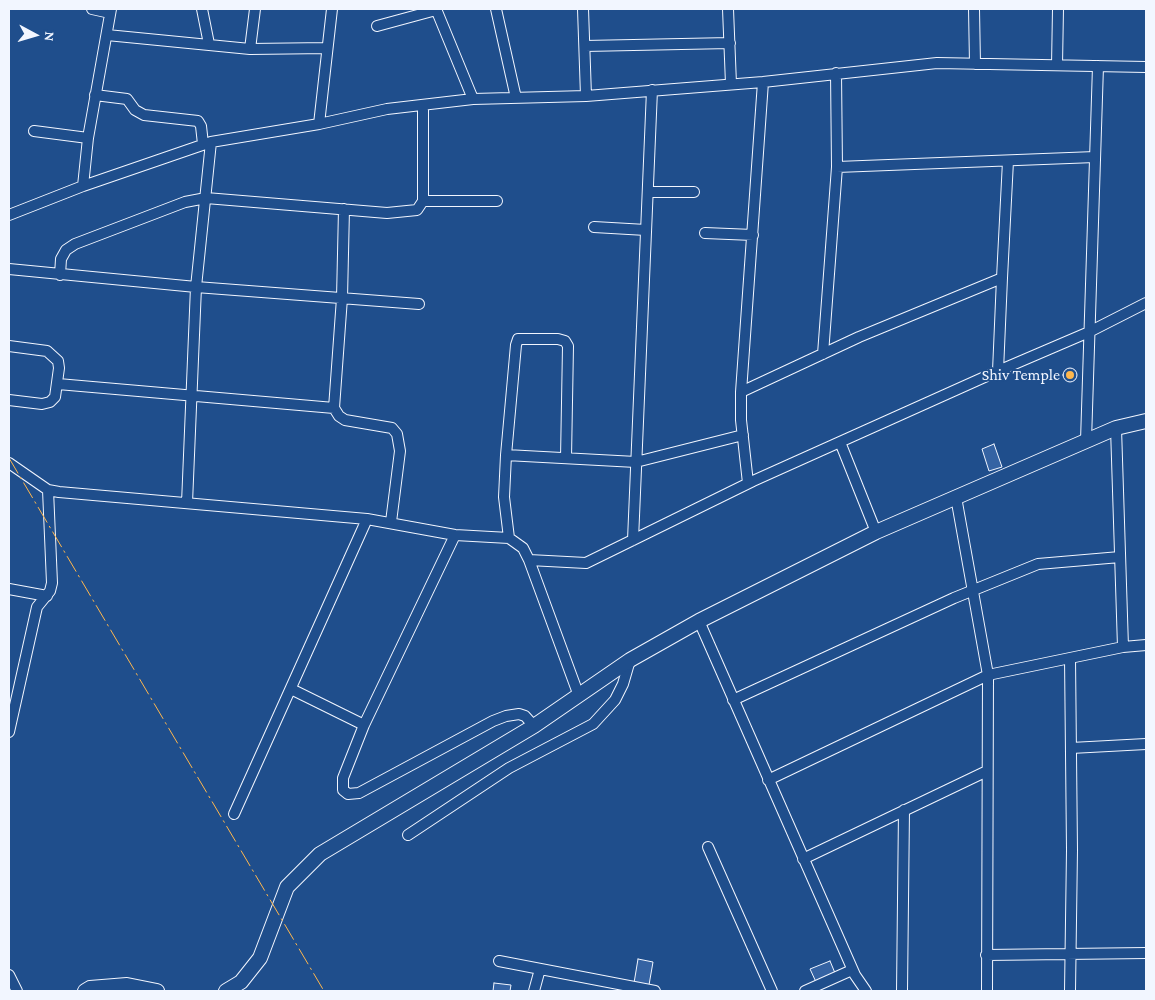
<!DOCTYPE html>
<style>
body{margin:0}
#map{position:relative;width:1155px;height:1000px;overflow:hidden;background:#1f4e8c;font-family:"Crimson Pro",serif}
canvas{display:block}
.frame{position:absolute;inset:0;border:10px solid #f2f6ff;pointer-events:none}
.north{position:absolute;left:10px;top:10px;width:50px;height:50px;-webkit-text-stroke:4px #1f4e8c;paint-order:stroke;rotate:96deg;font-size:14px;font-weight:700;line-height:20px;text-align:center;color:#f2f6ff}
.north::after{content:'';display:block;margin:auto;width:18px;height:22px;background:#f2f6ff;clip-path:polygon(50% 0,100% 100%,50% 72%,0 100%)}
</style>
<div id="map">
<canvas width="1155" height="1000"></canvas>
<div class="frame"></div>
<div class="north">N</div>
</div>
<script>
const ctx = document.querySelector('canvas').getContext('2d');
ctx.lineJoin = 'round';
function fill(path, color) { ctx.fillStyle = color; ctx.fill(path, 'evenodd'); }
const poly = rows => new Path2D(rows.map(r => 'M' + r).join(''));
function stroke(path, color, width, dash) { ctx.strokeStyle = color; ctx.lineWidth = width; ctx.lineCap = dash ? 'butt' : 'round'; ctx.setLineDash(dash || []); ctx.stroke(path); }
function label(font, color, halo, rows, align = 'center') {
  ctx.font = font + ' "Crimson Pro",serif'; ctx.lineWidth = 4; ctx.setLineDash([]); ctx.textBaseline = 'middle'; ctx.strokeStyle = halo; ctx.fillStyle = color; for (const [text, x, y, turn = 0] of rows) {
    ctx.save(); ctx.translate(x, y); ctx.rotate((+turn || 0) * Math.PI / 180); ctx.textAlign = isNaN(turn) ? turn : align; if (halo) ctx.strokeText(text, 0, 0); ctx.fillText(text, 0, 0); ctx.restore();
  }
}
const building = poly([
 '1063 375a7 7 0 1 1 14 0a7 7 0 1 1-14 0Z',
 [994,444,1002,467,989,471,982,449,994,444],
 [638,959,653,962,649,985,634,983,638,959],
 [830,961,835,973,816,982,810,969,830,961],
 [494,983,511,985,510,991,493,991,494,983]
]);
fill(building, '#3563a3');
stroke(building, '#f2f6ff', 1);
const street = poly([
 [92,9,110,13],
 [202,9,209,44],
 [436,9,473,99],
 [496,9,516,98],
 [583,9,586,96],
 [728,9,731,84],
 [974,9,975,64],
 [377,26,436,10],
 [107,35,250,49,327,48],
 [585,46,730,43],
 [250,49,255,9],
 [1057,65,1058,9],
 [95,95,127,99,135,110,144,115,198,121,201,126,203,144],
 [319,124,332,9],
 [34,131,88,138],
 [837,167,1095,157],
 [83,186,88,138,111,9],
 [648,192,694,192],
 [423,201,497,201],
 [344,209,342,298,334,408,339,416,345,420,392,428,397,434,400,451,391,522],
 [9,215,83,186,211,142,319,124,387,109,473,99,586,96,763,82,937,63,1146,67],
 [594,227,646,230],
 [705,233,753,235],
 [9,269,196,287,419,304],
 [60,275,61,259,66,250,75,244,185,202,206,198,387,213,417,210,423,201,423,105],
 [1002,278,1008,161],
 [9,346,47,351,58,361,59,368,55,397,50,402,42,404,9,400],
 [823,354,837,167,836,73],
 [58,384,334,408],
 [741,392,859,337,1002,278,998,371],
 [1116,428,1123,647],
 [1086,441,1098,66],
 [840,442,876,532],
 [506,455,504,497,509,538],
 [566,458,568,346,565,341,558,339,518,339,516,345,506,455,636,462,743,435],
 [9,463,48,490,59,492,367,519,455,535,509,538,523,548,529,560,579,696],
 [748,483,741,420,741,392,763,82],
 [956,497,988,675,987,991],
 [187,503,196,287,211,142],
 [455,535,364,725,343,778,343,790,348,794,359,793,493,721,506,716,519,714,525,716,534,726],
 [633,540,652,90],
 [529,560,586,563,753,481,998,371,1089,332,1146,303],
 [9,589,47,596],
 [699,621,855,975,866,991],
 [291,689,364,725],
 [733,700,954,598,1038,564,1120,557],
 [9,732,37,607,50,591,52,583,48,490],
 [1071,748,1146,744],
 [768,780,988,675,1123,647,1146,645],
 [234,814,367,519],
 [408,835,509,768,593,724,615,700,623,684,630,660],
 [708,847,772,991],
 [803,859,987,771],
 [986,955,1146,953],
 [499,961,655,991],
 [9,975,17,991],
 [534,991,540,969],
 [805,991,852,970],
 [902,991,904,810],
 [1070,991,1072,850,1070,658]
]);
const secondary = poly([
 [85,991,90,988,127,985,157,991],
 [226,991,241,982,260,958,287,887,320,854,534,726,630,660,699,621,876,532,1116,428,1146,421]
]);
stroke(street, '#f2f6ff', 12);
stroke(secondary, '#f2f6ff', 16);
stroke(street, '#1f4e8c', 10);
stroke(secondary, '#1f4e8c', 14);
stroke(poly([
 [9,458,324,991]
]), '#ffb74d', 1, [18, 4, 2.5, 4]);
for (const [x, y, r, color] of [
 [1070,375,5,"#ffb74d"]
]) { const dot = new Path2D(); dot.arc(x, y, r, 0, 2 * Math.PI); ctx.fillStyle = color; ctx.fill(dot); stroke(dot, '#1f4e8c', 2); }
label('16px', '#f2f6ff', '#1f4e8c', [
 ["Shiv Temple",1060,375]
], 'right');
</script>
